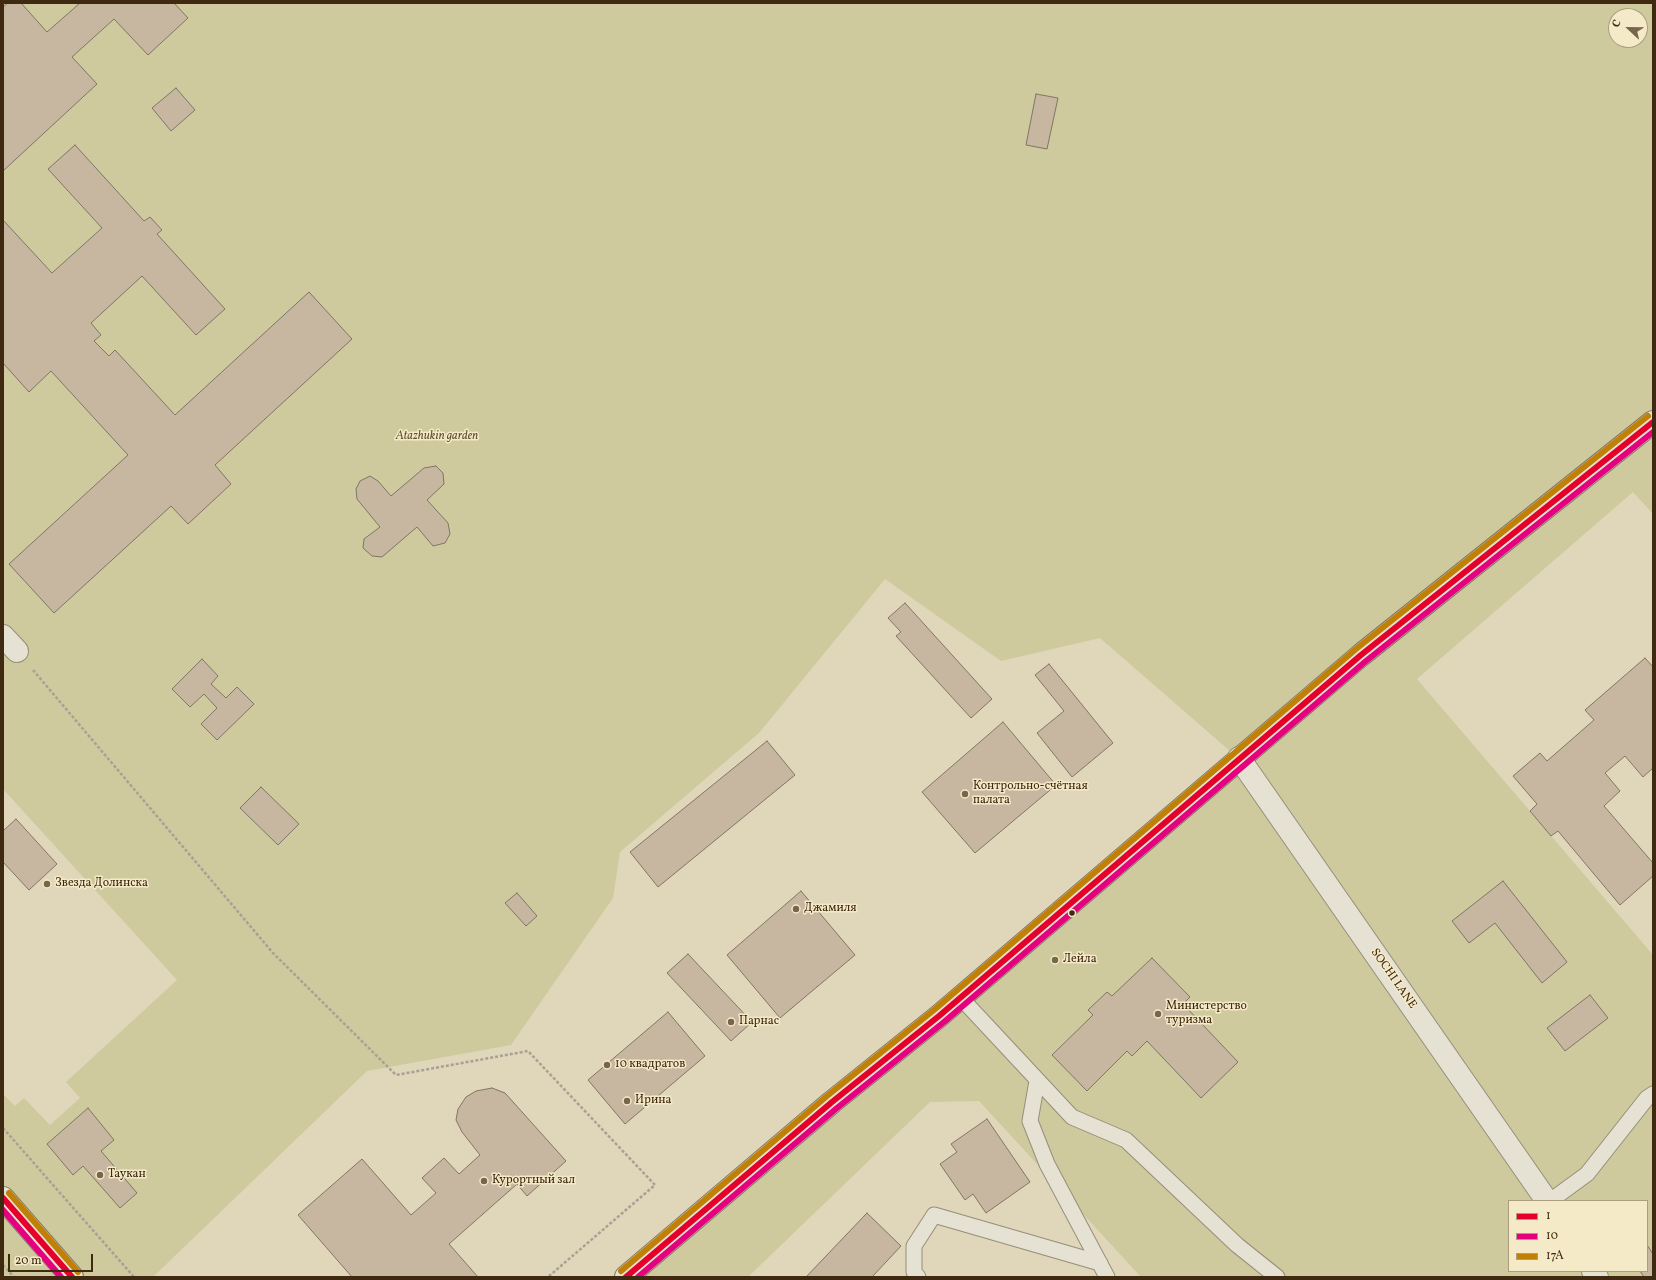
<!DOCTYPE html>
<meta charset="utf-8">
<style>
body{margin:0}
#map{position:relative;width:1656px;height:1280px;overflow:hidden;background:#e0d6ba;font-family:Vollkorn,serif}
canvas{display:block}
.frame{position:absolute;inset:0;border:4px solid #3f2911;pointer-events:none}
.legend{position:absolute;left:1508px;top:1200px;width:140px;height:72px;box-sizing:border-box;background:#f5eac8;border:1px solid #ac9d7f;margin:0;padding:5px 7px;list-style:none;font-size:12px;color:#3f2911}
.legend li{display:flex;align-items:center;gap:8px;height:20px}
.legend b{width:20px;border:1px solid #ac9d7f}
.north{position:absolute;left:1608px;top:8px;width:40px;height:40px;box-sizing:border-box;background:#f5eac8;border:1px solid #ac9d7f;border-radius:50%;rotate:292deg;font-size:11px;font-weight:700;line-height:16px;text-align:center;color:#3f2911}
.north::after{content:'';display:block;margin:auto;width:14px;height:18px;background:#77664c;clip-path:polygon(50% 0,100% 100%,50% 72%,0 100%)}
.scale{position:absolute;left:8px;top:1254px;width:85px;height:18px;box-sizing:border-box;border:2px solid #3f2911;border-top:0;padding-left:5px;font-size:12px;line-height:14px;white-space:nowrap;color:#3f2911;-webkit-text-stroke:3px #f5eac8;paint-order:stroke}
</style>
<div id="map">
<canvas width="1656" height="1280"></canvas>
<div class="frame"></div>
<ul class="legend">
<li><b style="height:5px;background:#e4002b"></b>1</li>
<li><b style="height:5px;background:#e5007d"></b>10</li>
<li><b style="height:5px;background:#c08005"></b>17А</li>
</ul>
<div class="north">С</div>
<div class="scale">20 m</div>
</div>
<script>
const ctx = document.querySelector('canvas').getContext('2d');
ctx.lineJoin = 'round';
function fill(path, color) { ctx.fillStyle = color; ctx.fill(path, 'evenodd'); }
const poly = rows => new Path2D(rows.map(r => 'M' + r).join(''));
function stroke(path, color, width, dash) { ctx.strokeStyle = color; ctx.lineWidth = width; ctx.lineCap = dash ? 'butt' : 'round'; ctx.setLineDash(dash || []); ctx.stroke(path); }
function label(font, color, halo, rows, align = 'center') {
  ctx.font = font + ' Vollkorn,serif'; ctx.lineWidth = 3; ctx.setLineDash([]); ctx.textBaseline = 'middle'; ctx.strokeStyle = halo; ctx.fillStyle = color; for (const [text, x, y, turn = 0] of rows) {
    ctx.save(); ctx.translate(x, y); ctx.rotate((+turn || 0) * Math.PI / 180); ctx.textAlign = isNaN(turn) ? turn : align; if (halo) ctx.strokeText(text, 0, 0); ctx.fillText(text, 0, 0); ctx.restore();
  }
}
fill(poly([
 [3,3,1653,3,1653,514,1633,492,1417,679,1653,955,1653,1277,1141,1277,979,1101,930,1102,748,1277,626,1277,1238,758,1100,638,1001,661,885,579,759,733,620,852,613,898,511,1045,367,1071,153,1277,3,1277,3,1094,15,1106,24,1098,50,1125,80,1098,66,1082,177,980,3,789],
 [1616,16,1640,16,1640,40,1616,40],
 [1509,1201,1647,1201,1647,1271,1509,1271]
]), '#ceca9d');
const building = poly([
 [8,3,21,3,47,32,80,3,174,3,188,18,148,55,114,19,72,57,97,84,3,171,3,7,8,3],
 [176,88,195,110,171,131,152,108,176,88],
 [1036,94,1058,98,1047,149,1026,145,1036,94],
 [75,145,144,221,150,217,162,230,157,234,225,309,196,335,142,276,91,323,101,335,94,341,109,356,115,350,175,415,309,292,352,339,215,465,231,484,188,524,171,506,54,613,9,564,128,455,51,371,29,392,3,363,3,220,52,273,102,228,48,169,75,145],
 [436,466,443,473,444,484,427,500,448,523,450,534,445,543,433,546,417,527,382,557,372,556,363,548,364,539,380,527,357,499,356,489,360,481,370,476,378,481,391,496,424,468,436,466],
 [905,603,992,699,971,718,896,636,901,632,888,618,905,603],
 [1645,658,1653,667,1653,768,1643,777,1625,756,1605,773,1620,791,1604,806,1653,863,1653,876,1620,905,1558,831,1551,836,1530,811,1537,804,1513,776,1540,753,1547,761,1594,720,1585,710,1645,658],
 [202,659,218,676,211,684,226,698,237,687,254,704,217,740,201,724,217,708,204,694,190,707,172,689,202,659],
 [1049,664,1113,743,1072,777,1037,733,1064,711,1035,675,1049,664],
 [1003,722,1056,785,975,853,922,792,1003,722],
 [767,741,795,775,658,887,630,852,767,741],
 [261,787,299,824,278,845,240,808,261,787],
 [16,819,57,864,29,890,3,862,3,831,16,819],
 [1503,881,1567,962,1542,983,1495,923,1469,943,1452,921,1503,881],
 [801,891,855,955,780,1018,727,955,801,891],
 [517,893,537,916,526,926,505,903,517,893],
 [688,954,752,1022,731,1041,667,973,688,954],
 [1152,958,1190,997,1183,1004,1238,1062,1201,1098,1147,1041,1132,1056,1127,1051,1087,1091,1052,1055,1093,1015,1088,1010,1107,992,1112,996,1152,958],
 [1590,995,1608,1018,1565,1051,1547,1028,1590,995],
 [668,1012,705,1056,625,1124,588,1080,668,1012],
 [492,1088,505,1093,566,1161,527,1196,517,1184,449,1244,478,1277,352,1277,298,1215,362,1159,411,1215,436,1193,422,1178,444,1158,459,1174,480,1155,462,1132,456,1120,458,1109,466,1097,476,1091,492,1088],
 [88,1108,114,1140,101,1151,137,1193,120,1208,83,1166,73,1175,47,1144,88,1108],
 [987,1119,1030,1182,986,1213,973,1194,965,1200,940,1164,957,1152,951,1144,987,1119],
 [867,1213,901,1246,872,1277,806,1277,867,1213],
 [1647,1245,1653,1254,1653,1277,1644,1277,1640,1271,1647,1271,1647,1245]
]);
fill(building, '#c7b7a1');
stroke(building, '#7f7665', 1);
const lane = poly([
 [961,998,1072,1117,1126,1140,1237,1245,1277,1277],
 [1037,1081,1030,1121,1047,1164,1107,1277],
 [1550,1201,1587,1174,1647,1098,1653,1094],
 [918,1277,914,1272,914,1246,934,1215,1100,1263]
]);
const street = poly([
 [3,636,17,651],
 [1239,758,1547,1201],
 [1593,1271,1597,1277]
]);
const secondary = poly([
 [3,1198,72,1277],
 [626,1277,832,1102,939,1016,1361,655,1653,422]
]);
stroke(lane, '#968e7b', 17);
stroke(street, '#968e7b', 24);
stroke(secondary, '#7f7665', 24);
stroke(poly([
 [33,670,273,953,396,1075,528,1051,655,1185,548,1277],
 [3,1128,134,1277],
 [3,1265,14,1277]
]), '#a7a195', 2.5, [3, 2]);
stroke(lane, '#e5e1d3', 15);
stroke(street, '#e5e1d3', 22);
stroke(secondary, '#e5e1d3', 22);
stroke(poly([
 [3,1198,72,1277],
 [626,1277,832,1102,939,1016,1361,655,1653,422]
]), '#e4002b', 6);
stroke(poly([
 [3,1210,61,1277],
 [638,1277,837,1108,944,1022,1366,661,1653,432]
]), '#e5007d', 6);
stroke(poly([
 [9,1193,78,1272],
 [621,1271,827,1096,934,1010,1356,649,1648,416]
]), '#c08005', 6);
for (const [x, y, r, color] of [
 [965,794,4,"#77664c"],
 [47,884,4,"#77664c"],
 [796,909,4,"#77664c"],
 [1072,913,3.5,"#3f2911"],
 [1055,960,4,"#77664c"],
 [1158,1014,4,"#77664c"],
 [731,1022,4,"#77664c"],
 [607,1065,4,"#77664c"],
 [627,1101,4,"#77664c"],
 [100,1175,4,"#77664c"],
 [484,1181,4,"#77664c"]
]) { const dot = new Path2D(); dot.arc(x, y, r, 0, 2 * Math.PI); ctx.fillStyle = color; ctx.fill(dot); stroke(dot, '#f5eac8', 1.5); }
label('italic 12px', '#5f4f2e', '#f5eac8', [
 ["Atazhukin garden",437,437]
]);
label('12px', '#3f2911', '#f5eac8', [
 ["Контрольно-счётная",973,787],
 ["палата",973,801],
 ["Звезда Долинска",55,884],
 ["Джамиля",804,909],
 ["Лейла",1063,960],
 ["Министерство",1166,1007],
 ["туризма",1166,1021],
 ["Парнас",739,1022],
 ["10 квадратов",615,1065],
 ["Ирина",635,1101],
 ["Таукан",108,1175],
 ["Курортный зал",492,1181]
], 'left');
label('12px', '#3f2911', '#f5eac8', [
 ["SOCHI LANE",1393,979,55]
]);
</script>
